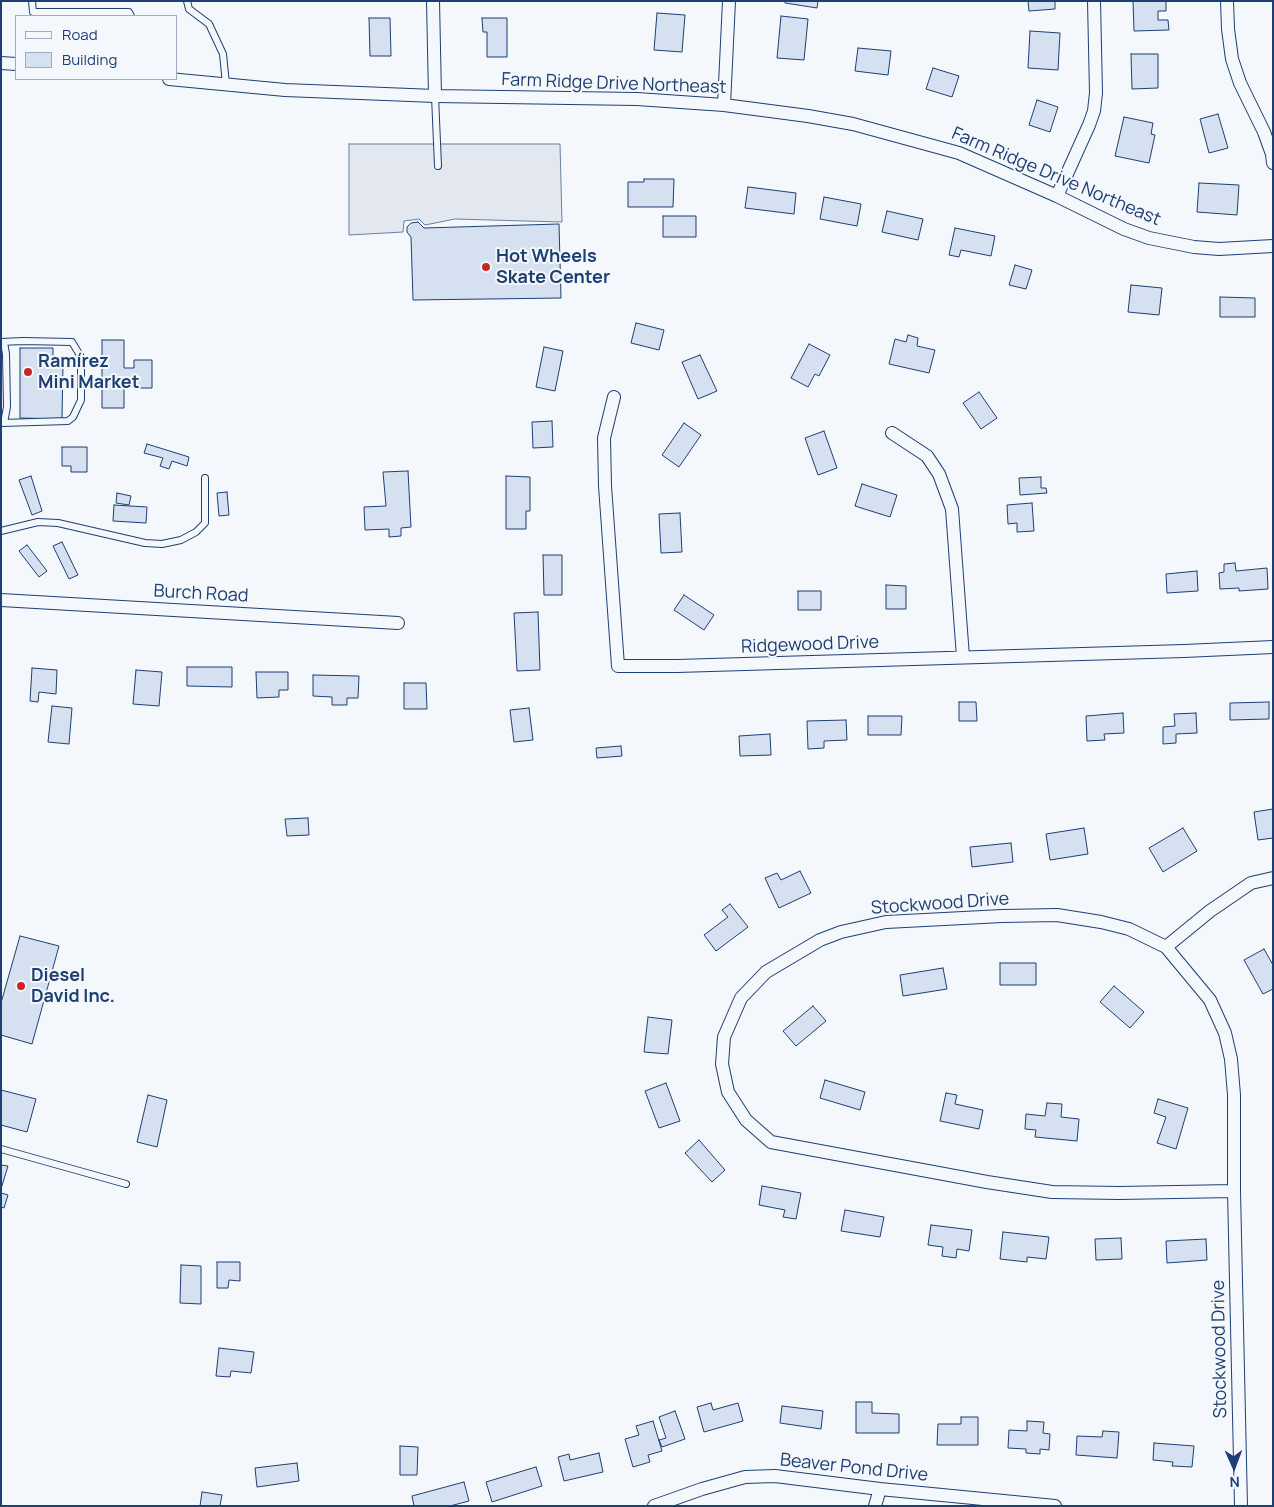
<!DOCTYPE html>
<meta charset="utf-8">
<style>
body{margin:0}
#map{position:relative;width:1274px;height:1507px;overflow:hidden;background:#f4f7fb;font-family:Manrope,sans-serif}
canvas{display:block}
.frame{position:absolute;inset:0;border:2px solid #1d3f73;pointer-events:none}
.legend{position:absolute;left:15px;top:15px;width:162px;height:65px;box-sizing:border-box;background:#f4f7fb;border:1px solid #9eadc5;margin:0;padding:6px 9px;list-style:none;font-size:15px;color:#1d3f73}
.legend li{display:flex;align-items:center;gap:10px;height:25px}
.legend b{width:25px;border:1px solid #9eadc5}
.north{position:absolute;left:1209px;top:1442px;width:50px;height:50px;-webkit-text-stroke:4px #f4f7fb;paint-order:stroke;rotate:178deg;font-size:14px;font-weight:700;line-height:20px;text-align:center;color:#1d3f73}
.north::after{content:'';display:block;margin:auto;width:18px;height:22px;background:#1d3f73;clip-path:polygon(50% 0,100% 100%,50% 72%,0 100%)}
</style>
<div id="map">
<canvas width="1274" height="1507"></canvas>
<div class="frame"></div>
<ul class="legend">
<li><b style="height:6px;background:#f4f7fb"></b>Road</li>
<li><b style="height:14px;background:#d5e0f0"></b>Building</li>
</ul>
<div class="north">N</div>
</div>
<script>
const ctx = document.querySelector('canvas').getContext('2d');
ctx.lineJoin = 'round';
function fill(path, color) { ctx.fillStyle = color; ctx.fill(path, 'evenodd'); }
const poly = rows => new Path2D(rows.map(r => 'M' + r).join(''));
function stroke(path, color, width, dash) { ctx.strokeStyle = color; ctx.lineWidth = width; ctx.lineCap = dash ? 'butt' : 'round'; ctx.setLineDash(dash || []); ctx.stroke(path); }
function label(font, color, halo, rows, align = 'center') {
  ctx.font = font + ' Manrope,sans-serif'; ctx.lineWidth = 4; ctx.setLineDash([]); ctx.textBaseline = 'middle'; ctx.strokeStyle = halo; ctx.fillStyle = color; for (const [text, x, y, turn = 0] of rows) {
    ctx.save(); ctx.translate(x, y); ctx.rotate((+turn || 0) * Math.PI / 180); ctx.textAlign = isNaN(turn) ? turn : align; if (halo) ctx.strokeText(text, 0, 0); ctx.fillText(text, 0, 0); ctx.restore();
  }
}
const parking = poly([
 [349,144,560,144,562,222,455,219,425,225,419,219,404,221,403,232,349,235,349,144]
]);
fill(parking, '#e3e8f0');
stroke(parking, '#687fa3', 1);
const building = poly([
 [785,1,818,1,817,8,785,3,785,1],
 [1028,1,1055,1,1055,9,1029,11,1028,1],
 [1133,1,1166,1,1166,11,1158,11,1158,20,1168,20,1169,30,1134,31,1133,1],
 [657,13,685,15,682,52,654,50,657,13],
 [781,16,808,19,804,60,777,58,781,16],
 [369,18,390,18,391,56,370,56,369,18],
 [482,18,507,18,507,57,487,57,487,32,483,32,482,18],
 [1030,31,1060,33,1058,70,1028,68,1030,31],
 [858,48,891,51,888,75,855,71,858,48],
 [1131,54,1158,54,1158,88,1132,89,1131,54],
 [933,68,959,76,952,97,926,89,933,68],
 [1037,100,1058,107,1050,132,1029,125,1037,100],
 [1218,114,1228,148,1209,153,1200,119,1218,114],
 [1124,117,1153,123,1151,134,1155,135,1149,163,1115,156,1124,117],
 [644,179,674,179,673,207,628,207,628,182,644,182,644,179],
 [1199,183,1239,185,1237,215,1197,212,1199,183],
 [748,187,796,193,794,214,745,208,748,187],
 [824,197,861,204,857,226,820,219,824,197],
 [887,211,923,219,918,240,882,232,887,211],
 [663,216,696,216,696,237,663,237,663,216],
 [418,222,424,228,559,224,561,298,413,300,411,237,407,232,407,227,411,223,418,222],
 [955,228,995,236,991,256,961,250,959,257,949,255,955,228],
 [1015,265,1032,270,1026,289,1009,285,1015,265],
 [1131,285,1162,288,1159,315,1128,312,1131,285],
 [1220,297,1255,298,1255,317,1220,317,1220,297],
 [636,323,664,330,659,350,631,343,636,323],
 [908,335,918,338,917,346,935,350,929,373,889,364,895,339,906,342,908,335],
 [102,340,124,340,124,368,134,368,134,360,152,360,152,388,133,388,133,381,124,381,124,408,102,408,102,340],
 [809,344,830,355,819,376,815,374,808,387,791,378,809,344],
 [544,347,563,351,555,391,536,387,544,347],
 [20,348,53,348,53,363,63,363,62,419,20,418,20,348],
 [700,355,717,391,698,399,682,362,700,355],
 [979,392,997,418,981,429,963,403,979,392],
 [552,421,553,447,533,448,532,422,552,421],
 [684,423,701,435,679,467,662,455,684,423],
 [824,431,837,468,818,475,805,438,824,431],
 [147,444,189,457,187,466,172,461,169,469,160,466,163,458,144,453,147,444],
 [62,447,87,447,87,472,71,472,71,466,62,466,62,447],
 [408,471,411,527,401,528,401,536,389,537,389,529,365,530,364,507,386,506,383,472,408,471],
 [31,476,42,511,32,515,19,480,31,476],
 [506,476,530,477,530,511,526,511,526,529,506,529,506,476],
 [1041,477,1041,488,1046,488,1047,493,1020,495,1019,478,1041,477],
 [862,484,897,495,890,517,855,506,862,484],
 [227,492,229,515,219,516,217,493,227,492],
 [117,493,131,496,129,505,116,503,117,493],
 [1032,503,1034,531,1017,532,1017,523,1008,524,1007,505,1032,503],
 [114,505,147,507,146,523,113,521,114,505],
 [680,513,682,552,661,553,659,514,680,513],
 [62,542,78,575,69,579,53,546,62,542],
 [27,545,47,571,39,577,19,551,27,545],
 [543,555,562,555,562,595,544,595,543,555],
 [1235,563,1236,571,1267,568,1268,589,1239,591,1239,588,1220,589,1219,573,1224,572,1224,564,1235,563],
 [1197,571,1198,591,1167,593,1166,574,1197,571],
 [886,585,906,586,906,609,886,609,886,585],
 [798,591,821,591,821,610,798,610,798,591],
 [684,595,714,615,704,630,674,610,684,595],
 [538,612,540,670,517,671,514,613,538,612],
 [187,667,232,667,232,687,187,686,187,667],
 [32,668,57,670,56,694,39,692,38,702,30,701,32,668],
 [136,670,162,672,159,706,133,704,136,670],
 [256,672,288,672,288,690,279,690,279,697,257,698,256,672],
 [313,675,359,676,358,698,347,698,347,705,332,705,332,697,313,696,313,675],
 [404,683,426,683,427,709,404,709,404,683],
 [959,702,976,702,977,721,959,721,959,702],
 [1269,702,1269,719,1230,720,1230,703,1269,702],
 [52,706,72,708,69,744,48,742,52,706],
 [529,708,533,740,514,742,510,710,529,708],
 [1123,713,1124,733,1104,734,1105,740,1087,741,1086,716,1123,713],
 [1196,713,1197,733,1176,734,1176,743,1163,744,1163,727,1175,726,1174,714,1196,713],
 [868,716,902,716,901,735,868,735,868,716],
 [846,720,847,740,824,741,824,748,808,749,807,721,846,720],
 [770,734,771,755,740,756,739,736,770,734],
 [621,746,622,756,597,758,596,748,621,746],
 [1273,809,1273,838,1258,840,1254,812,1273,809],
 [308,818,309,835,287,836,285,819,308,818],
 [1084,828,1088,854,1050,860,1046,834,1084,828],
 [1183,828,1197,851,1163,872,1149,848,1183,828],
 [1011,843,1013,862,972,867,970,847,1011,843],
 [800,871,811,893,779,908,765,878,777,873,781,880,800,871],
 [730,904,748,927,716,951,704,935,728,917,722,910,730,904],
 [20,936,59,946,32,1044,1,1035,1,1003,20,936],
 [1264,949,1273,965,1273,989,1263,994,1244,960,1264,949],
 [1000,963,1036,963,1036,985,1000,985,1000,963],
 [943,968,947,989,903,996,900,975,943,968],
 [1114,986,1144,1012,1130,1028,1100,1002,1114,986],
 [813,1006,826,1021,796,1046,783,1031,813,1006],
 [648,1017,672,1020,668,1054,644,1052,648,1017],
 [825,1080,865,1092,860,1110,820,1098,825,1080],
 [666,1083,680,1121,659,1128,645,1091,666,1083],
 [1,1090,36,1099,27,1132,1,1125,1,1090],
 [946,1093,957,1095,955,1104,983,1110,979,1129,940,1121,946,1093],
 [148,1095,167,1100,157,1147,137,1142,148,1095],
 [1158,1099,1188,1108,1176,1149,1157,1143,1166,1117,1154,1113,1158,1099],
 [1047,1103,1062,1104,1061,1117,1079,1119,1077,1141,1035,1137,1036,1130,1025,1129,1026,1114,1045,1116,1047,1103],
 [699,1140,725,1170,712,1182,685,1153,699,1140],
 [1,1165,8,1166,1,1189,1,1165],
 [762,1186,801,1193,796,1219,783,1217,785,1210,759,1205,762,1186],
 [1,1193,8,1195,4,1208,1,1207,1,1193],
 [845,1210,884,1217,880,1237,841,1231,845,1210],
 [931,1225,972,1230,969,1251,957,1249,956,1258,942,1256,943,1247,928,1245,931,1225],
 [1003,1232,1049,1237,1046,1259,1027,1257,1027,1262,1000,1259,1003,1232],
 [1121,1238,1122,1259,1096,1260,1095,1239,1121,1238],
 [1206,1239,1207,1260,1167,1263,1166,1241,1206,1239],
 [217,1262,240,1262,240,1281,229,1280,228,1288,217,1288,217,1262],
 [181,1265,201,1266,201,1304,180,1303,181,1265],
 [219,1348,254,1352,251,1373,231,1371,230,1377,216,1376,219,1348],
 [856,1402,872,1402,872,1413,899,1414,899,1433,856,1433,856,1402],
 [711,1403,713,1410,738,1403,743,1421,704,1432,697,1407,711,1403],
 [782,1406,823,1411,821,1429,780,1423,782,1406],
 [675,1411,685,1439,662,1447,659,1440,666,1438,659,1417,675,1411],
 [961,1417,978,1417,978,1445,937,1445,938,1424,961,1424,961,1417],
 [653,1421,662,1451,648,1455,650,1462,633,1467,625,1439,639,1435,636,1426,653,1421],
 [1027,1421,1044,1422,1043,1433,1050,1434,1049,1450,1040,1449,1040,1454,1026,1453,1026,1449,1008,1448,1009,1430,1027,1431,1027,1421],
 [1103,1431,1119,1432,1117,1458,1076,1455,1077,1436,1102,1437,1103,1431],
 [1154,1443,1194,1446,1192,1467,1172,1466,1173,1462,1153,1460,1154,1443],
 [400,1446,418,1447,417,1475,400,1475,400,1446],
 [599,1453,603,1472,564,1481,558,1457,569,1454,570,1460,599,1453],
 [297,1463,299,1481,257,1487,255,1468,297,1463],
 [536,1467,542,1486,492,1502,486,1482,536,1467],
 [464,1482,469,1501,450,1506,414,1506,412,1496,464,1482],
 [202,1492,222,1495,220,1506,200,1506,202,1492]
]);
fill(building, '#d5e0f0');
stroke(building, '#1d3f73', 1);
const lane = poly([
 [32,1,33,12,129,12,131,16],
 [187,1,189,9,209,24,223,54,226,84],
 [435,96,438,166],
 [1,342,23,341,72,342,81,357,81,400,73,417,68,421,1,423],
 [4,342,6,354,7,407,4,423],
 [1,531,38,522,58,523,145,543,162,544,181,540,196,532,205,523,205,478],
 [1,1149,126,1184]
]);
const street = poly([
 [433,1,435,96],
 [1227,1,1228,29,1232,59,1240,83,1264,132,1272,154,1273,163],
 [1,63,16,64],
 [169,79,285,90,435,96,637,99,724,105,808,116,853,124,959,153,1057,196,1124,229,1149,238,1194,247,1219,249,1273,246],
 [724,105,729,1],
 [1057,196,1089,125,1094,111,1096,93,1094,1],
 [614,397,604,438,605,486,618,666,677,666,1184,651,1273,647],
 [892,433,927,456,939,474,952,509,963,657],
 [1,600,398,623],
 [1166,947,1210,911,1251,883,1273,878],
 [1234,1191,1119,1193,1052,1192,987,1182,771,1142,746,1120,728,1092,722,1064,724,1037,741,998,766,972,820,940,841,932,886,922,1002,916,1057,915,1101,922,1129,929,1166,947,1210,1000,1225,1033,1231,1059,1234,1095,1234,1191,1241,1506],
 [654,1506,702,1489,745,1477,775,1476,880,1489,1055,1506],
 [875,1506,880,1489]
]);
stroke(lane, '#1d3f73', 8);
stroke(street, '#1d3f73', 14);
stroke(lane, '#f4f7fb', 6);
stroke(street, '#f4f7fb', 12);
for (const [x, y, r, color] of [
 [486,267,5,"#c62828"],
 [28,372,5,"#c62828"],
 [21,986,5,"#c62828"]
]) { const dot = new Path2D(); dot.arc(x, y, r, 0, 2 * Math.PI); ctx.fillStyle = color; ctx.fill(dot); stroke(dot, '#f4f7fb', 2); }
label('18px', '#1d3f73', '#f4f7fb', [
 ["Farm Ridge Drive Northeast",614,84,2],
 ["Farm Ridge Drive Northeast",1056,177,23],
 ["Burch Road",201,594,3],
 ["Ridgewood Drive",810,645,-2],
 ["Stockwood Drive",940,904,-4],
 ["Stockwood Drive",1220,1349,-91],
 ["Beaver Pond Drive",854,1468,6]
]);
label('bold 18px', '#1d3f73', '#f4f7fb', [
 ["Hot Wheels",496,257],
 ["Skate Center",496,278],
 ["Ramírez",38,362],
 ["Mini Market",38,383],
 ["Diesel",31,976],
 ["David Inc.",31,997]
], 'left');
</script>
